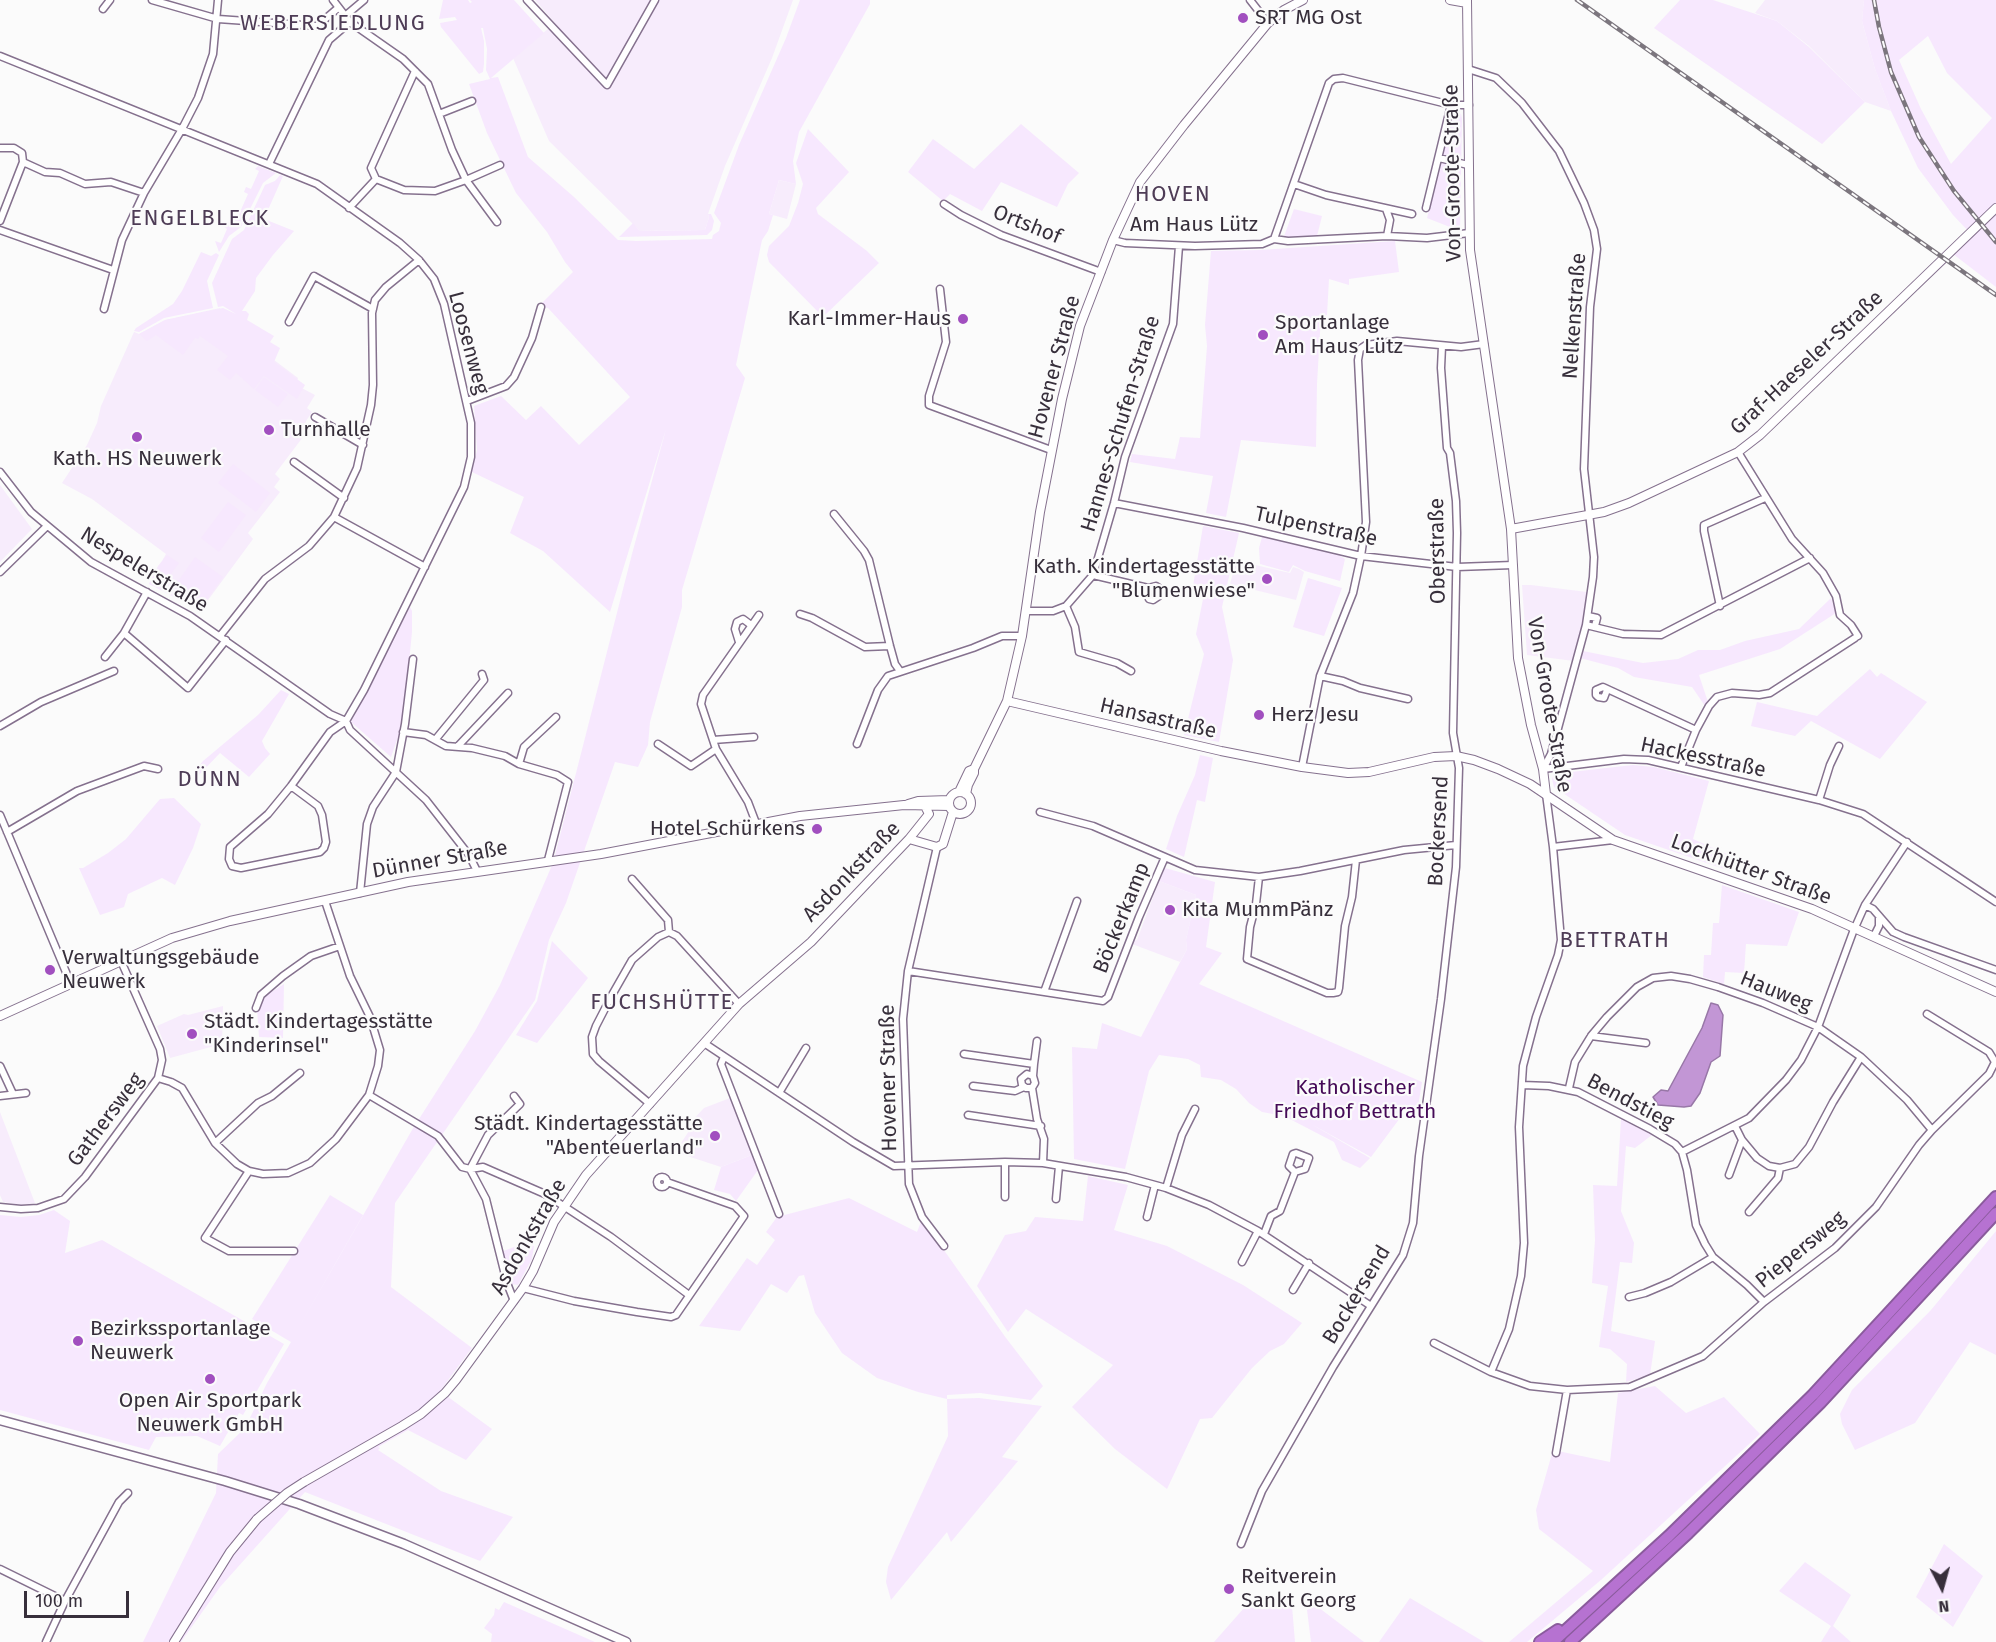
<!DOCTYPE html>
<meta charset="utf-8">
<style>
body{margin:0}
#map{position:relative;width:1996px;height:1642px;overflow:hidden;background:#fbfbfb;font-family:"Fira Sans",sans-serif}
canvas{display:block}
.north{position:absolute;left:1912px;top:1558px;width:60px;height:60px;-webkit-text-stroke:4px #fbfbfb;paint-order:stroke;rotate:174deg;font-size:16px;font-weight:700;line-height:24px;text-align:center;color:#372f3b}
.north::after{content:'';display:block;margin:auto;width:21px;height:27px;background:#372f3b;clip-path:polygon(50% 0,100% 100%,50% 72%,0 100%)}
.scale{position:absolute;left:24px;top:1591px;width:105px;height:27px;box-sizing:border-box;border:3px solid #372f3b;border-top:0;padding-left:8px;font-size:18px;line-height:21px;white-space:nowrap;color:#372f3b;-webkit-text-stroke:4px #fbfbfb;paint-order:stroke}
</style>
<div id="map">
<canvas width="1996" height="1642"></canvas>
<div class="north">N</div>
<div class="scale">100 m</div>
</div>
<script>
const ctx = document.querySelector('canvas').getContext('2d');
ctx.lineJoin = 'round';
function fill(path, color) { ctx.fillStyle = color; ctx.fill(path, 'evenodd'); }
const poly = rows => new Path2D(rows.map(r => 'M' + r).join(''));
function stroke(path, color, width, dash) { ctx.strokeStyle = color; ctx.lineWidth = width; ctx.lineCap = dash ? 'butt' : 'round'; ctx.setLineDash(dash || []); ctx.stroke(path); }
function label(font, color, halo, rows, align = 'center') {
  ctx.font = font + ' "Fira Sans",sans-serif'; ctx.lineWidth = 4.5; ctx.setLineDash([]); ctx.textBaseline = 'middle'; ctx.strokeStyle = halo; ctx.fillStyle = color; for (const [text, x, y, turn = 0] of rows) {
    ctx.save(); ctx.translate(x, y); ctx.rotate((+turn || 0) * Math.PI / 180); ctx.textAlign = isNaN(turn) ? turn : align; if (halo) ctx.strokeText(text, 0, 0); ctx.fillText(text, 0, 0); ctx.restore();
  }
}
fill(poly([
 [535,0,793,0,772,58,725,166,708,214,709,217,705,230,640,231,549,141,513,58,555,23],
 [1765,0,1864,0,1862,21,1875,69,1891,111,1865,102,1809,46,1777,21,1755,13],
 [779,180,796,184,787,219,769,214],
 [220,308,237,332,298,378,296,385,315,395,307,408,312,412,306,421,306,433,275,474,280,479,274,487,280,492,248,533,253,539,200,611,149,584,166,554,92,499,62,483,87,445,97,423,101,406,134,332,139,334,165,320],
 [0,485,32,529,0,562],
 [1238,561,1290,573,1293,567,1299,569,1304,572,1296,600,1230,584,1235,566],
 [1522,585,1531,585,1587,592,1583,627,1574,661,1527,655],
 [1159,881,1196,895,1186,940,1187,949,1180,962,1132,944,1133,941,1137,940],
 [223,1006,222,1044,170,1058,157,1026,184,1014,188,1015],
 [730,1098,752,1155,721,1167,675,1152,689,1131,686,1127,704,1108],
 [0,1112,35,1203,21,1205,3,1202,0,1195]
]), '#f7ecfc');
fill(poly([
 [443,0,468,0,470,3,472,2,470,0,514,0,544,33,491,78,498,77,528,157,574,197,618,240,636,241,712,239,713,235,719,231,721,223,714,213,739,145,786,38,800,0,870,0,870,4,799,132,793,161,796,184,779,180,769,214,773,215,768,231,762,240,736,365,745,378,682,590,682,607,650,722,648,745,638,767,615,762,566,903,549,940,535,1000,395,1203,391,1287,472,1348,440,1391,492,1429,466,1460,408,1430,378,1447,380,1448,378,1450,441,1491,513,1517,480,1561,305,1492,220,1587,181,1642,143,1642,216,1493,218,1454,245,1428,267,1383,291,1342,252,1319,330,1195,363,1215,291,1341,412,1130,475,1031,500,985,553,863,632,554,666,429,610,612,543,551,510,533,524,497,472,472,477,450,474,406,501,396,526,420,541,406,579,445,630,397,548,308,539,306,573,272,565,262,547,232,516,193,487,133,469,84,490,79,486,70,487,49,483,28,481,28,484,41,484,64,483,72,479,74,441,27,440,23,457,20,455,17,439,19],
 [1680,0,1713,0,1777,21,1809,47,1865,102,1822,144,1654,28],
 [1864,0,1996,0,1996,287,1953,254,1971,234,1953,215,1918,168,1891,111,1875,69,1862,21],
 [1928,36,1947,73,1992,118,1951,164,1921,109,1899,60],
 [1454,111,1461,114,1462,118,1460,231,1427,218],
 [1021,124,1079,173,1068,184,1057,207,1001,182,982,211,950,194,943,201,908,172,933,139,974,169],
 [808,129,849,172,816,208,818,214,867,251,879,263,823,317,769,262,767,255,769,246,789,226,798,203,803,184,796,163],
 [258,166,276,173,263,183,241,227,229,236,219,252,215,241,221,243,227,229,223,226,231,220,235,211,240,212,248,194,244,192,246,187,251,189,259,171,255,169],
 [280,175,283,176,264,219,294,231,273,255,256,278,255,291,242,311,246,311,249,314,247,320,274,336,270,342,280,348,274,362,305,385,297,399,264,376,254,389,236,373,230,380,217,370,228,356,200,336,198,339,195,338,183,355,156,335,147,341,139,334,165,320,223,308,236,314,223,306,218,307,212,283,232,239,244,230,265,185,275,181],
 [1294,209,1322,216,1317,236,1283,239],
 [708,214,711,214,714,221,712,230,707,235,619,237,633,223,640,231,705,230,709,217],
 [1395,241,1399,272,1349,279,1349,285,1329,279,1327,315,1321,316,1317,384,1316,447,1241,440,1226,517,1206,513,1213,476,1130,462,1132,454,1175,459,1180,437,1200,438,1207,346,1205,325,1211,251,1260,250],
 [201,252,211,256,216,253,219,255,207,281,213,308,164,318,139,332,134,331,136,328,173,304,182,291],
 [264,377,288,394,278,407,255,390],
 [233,464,270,493,256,512,218,483],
 [228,502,246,515,219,552,201,538],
 [1203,526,1239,533,1222,607,1233,660,1219,742,1184,735,1204,654,1196,634,1204,594,1192,592],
 [1262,537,1339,555,1345,559,1340,581,1305,571,1293,565,1289,572,1260,564,1259,548],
 [167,555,179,563,160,589,149,584,158,566],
 [195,557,223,577,200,609,170,593],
 [1308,578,1342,588,1324,636,1293,627],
 [1831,598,1836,613,1780,649,1699,675,1708,702,1705,706,1692,687,1634,677,1618,668,1580,658,1583,651,1643,663,1678,659,1698,650,1720,650,1745,641,1799,629],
 [410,607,412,611,412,632,403,723,391,757,351,722],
 [1870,669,1877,677,1881,673,1927,702,1880,759,1811,721,1795,736,1751,726,1757,702,1817,716],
 [281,690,289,694,262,741,265,748,270,754,249,777,220,753,199,775,197,773,196,770,203,761,258,715],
 [1200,755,1213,758,1205,802,1197,800,1184,857,1166,849,1177,816,1195,775],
 [1633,765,1654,767,1709,781,1693,839,1736,858,1730,871,1625,835,1554,787,1552,779,1554,774,1562,773],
 [174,798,201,824,193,848,175,885,162,878,128,894,124,907,100,915,79,868,83,868,108,853,126,839,160,799],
 [1165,868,1215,882,1206,947,1222,953,1199,984,1422,1082,1418,1107,1409,1106,1371,1157,1311,1124,1370,1158,1360,1168,1342,1160,1334,1142,1284,1116,1262,1112,1249,1103,1236,1089,1221,1080,1201,1077,1200,1065,1188,1059,1159,1055,1149,1071,1125,1169,1074,1159,1072,1047,1097,1049,1102,1023,1141,1037,1187,949,1186,940,1196,895,1159,881],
 [1722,885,1799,912,1787,946,1746,944,1744,973,1725,972,1724,984,1703,977,1704,955,1711,955,1713,923,1719,923],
 [552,941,588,978,537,1043,516,1035,537,1001],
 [284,984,283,1038,259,1037,257,1009,262,998],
 [1621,1119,1652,1135,1635,1148,1626,1146,1621,1211,1634,1243,1632,1263,1620,1262,1611,1331,1655,1341,1650,1375,1626,1382,1627,1364,1610,1349,1599,1347,1608,1286,1592,1283,1595,1240,1593,1185,1617,1186],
 [752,1155,758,1170,736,1201,730,1194,714,1190,721,1167],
 [1088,1176,1128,1185,1114,1230,1167,1246,1243,1285,1302,1323,1284,1344,1270,1351,1252,1368,1212,1418,1200,1419,1167,1489,1115,1449,1072,1407,1113,1365,1026,1309,1008,1332,977,1286,1005,1235,1026,1231,1035,1217,1083,1221],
 [849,1198,917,1232,922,1219,1006,1338,1043,1386,1031,1400,980,1393,947,1395,947,1399,979,1398,1042,1406,1002,1457,1018,1461,951,1542,947,1532,891,1600,886,1582,888,1567,948,1436,947,1399,918,1392,877,1378,842,1353,815,1313,804,1275,799,1276,787,1293,771,1284,740,1331,699,1326,747,1258,757,1265,775,1240,766,1232,777,1217],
 [54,1210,70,1221,65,1253,102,1240,284,1344,243,1415,239,1413,220,1446,197,1436,156,1437,149,1450,0,1410,0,1215,21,1217,39,1215],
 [1996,1231,1996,1355,1970,1342,1915,1423,1855,1450,1842,1424,1840,1414,1852,1390,1931,1310],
 [527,1242,534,1246,532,1259,518,1285,511,1284,501,1252],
 [1655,1386,1686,1413,1724,1397,1760,1434,1601,1580,1527,1642,1509,1642,1593,1571,1539,1529,1536,1510,1553,1450,1610,1462,1618,1393],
 [1944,1544,1983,1576,1953,1627,1916,1597],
 [1805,1562,1851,1595,1833,1626,1851,1642,1821,1642,1831,1626,1779,1591],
 [1410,1598,1484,1642,1379,1642],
 [504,1602,595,1642,491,1642,492,1634,484,1628,494,1615,495,1608,499,1610],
 [1314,1604,1364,1642,1311,1642,1307,1610],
 [1292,1606,1295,1642,1214,1642,1244,1608]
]), '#f7e8fe');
const water = poly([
 [1711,1003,1718,1005,1723,1015,1720,1056,1711,1062,1700,1093,1691,1106,1684,1107,1658,1105,1653,1097,1661,1090,1668,1091,1702,1028,1711,1003]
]);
fill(water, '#c296d5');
stroke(water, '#9877a7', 1.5);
const minor = poly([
 [152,0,218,19,317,26,338,8],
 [333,0,350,22,403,59,428,84,452,150,466,180,435,191,404,190,376,179],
 [527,0,607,85,655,0],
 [1250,0,1268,23],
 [103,9,110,0],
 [345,16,364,0],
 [0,56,317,184,400,243,419,260,434,279,444,304,471,423,471,457,464,487,364,690,346,721,330,732,291,786,268,814,230,847,229,859,232,866,241,868,320,852,324,848,326,842,322,815,318,806,291,786],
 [1468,69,1496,78,1522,103,1559,151,1584,203,1594,230,1597,249,1590,307,1584,469,1594,557,1593,577,1586,625,1551,754,1543,769],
 [439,114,472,101],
 [0,148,14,148,22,153,23,162,0,221],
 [1439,158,1468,165],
 [23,162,45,172,60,173,85,184,111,182,144,193],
 [269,164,329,40,350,22],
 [1294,184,1326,195,1412,214],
 [944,204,961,215,1001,235,1101,272],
 [349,208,376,179,371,168,415,71],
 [1426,208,1451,105],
 [1386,209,1390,220,1387,236],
 [497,222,466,180,500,165],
 [0,230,113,270],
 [1274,239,1288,241,1387,236,1427,238,1469,233],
 [1113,240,1125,243,1195,246,1262,244,1274,239,1329,83,1334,79,1343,78,1451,105,1469,105],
 [940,289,946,342,929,396,929,405,1051,450],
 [104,309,122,240,144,193,182,129,198,98,213,54,218,0],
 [289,322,314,276,373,309],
 [467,401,506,386,514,377,532,338,541,307],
 [315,417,363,445],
 [1738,452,1792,539,1823,573,1836,596,1840,615,1851,625,1858,636],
 [294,462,344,498],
 [0,472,31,512,91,562,190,616,330,714,346,721],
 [1114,503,1243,528,1361,556,1457,567,1513,565],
 [834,514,864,551,869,560,890,646,895,664,900,671],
 [334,517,425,567],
 [0,572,46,527],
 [1093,575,1148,588,1156,586,1159,588,1159,596,1153,600,1149,599,1146,591,1148,588],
 [1066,606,1075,627,1079,652,1117,663,1131,671],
 [1720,606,1704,531,1704,525,1765,498],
 [1026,611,1053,611,1066,606,1093,575,1114,503,1125,457,1173,324,1179,246],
 [800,614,812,618,865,647,890,646],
 [1588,616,1597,618,1595,626],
 [1586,625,1623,634,1661,635,1810,558],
 [124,633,188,688,226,640],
 [220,636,265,579,309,546,334,517,357,468,371,405,373,385,372,313,375,300,386,287,419,260],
 [739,642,735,629,737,622,743,619,751,625],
 [105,657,124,633,147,592],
 [1320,676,1343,681,1360,688,1408,699],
 [1607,690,1604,698,1598,697,1596,695,1596,690,1603,687,1696,730],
 [346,721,350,730,426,800,469,855,477,871],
 [0,726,41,702,114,671],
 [403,732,426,735,446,746,472,748,505,756,519,764,557,775,568,782,548,860],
 [435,740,484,680,482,674],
 [713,740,754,737],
 [658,744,691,766,716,749],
 [857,744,878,690,888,676,973,648,1002,636,1022,636],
 [458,746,508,693],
 [519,764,524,747,556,717],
 [1302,767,1320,676,1353,593,1361,556,1366,522,1358,360,1360,349,1366,345,1397,341,1461,347,1484,344],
 [1681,767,1696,730,1709,706,1717,697,1732,693,1759,695,1770,693,1855,638],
 [1543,769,1624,759,1648,760,1819,800,1863,814,1996,902],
 [1819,800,1830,765,1839,746],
 [1040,812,1093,826,1195,870,1259,877,1300,871,1404,850,1456,845],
 [0,815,71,984],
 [756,823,748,802,716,749,701,704,703,695,759,615],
 [7,832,77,791,144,766,158,769],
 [937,847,908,971,903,1019,909,1184,922,1217,944,1246],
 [1553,847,1613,840],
 [1259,877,1256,904,1250,927,1247,959,1327,993,1333,993,1338,992,1339,988,1345,926,1352,897,1356,860],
 [632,879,668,920,669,932],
 [360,893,367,824,373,807,396,772,405,724,413,659],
 [1865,905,1873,909,1893,932,1904,937,1996,970],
 [1874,936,1879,926,1879,918],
 [908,971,1103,1001,1108,997,1139,917,1165,857],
 [1044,992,1077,901],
 [256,1008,261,995,283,976,311,956,340,946],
 [1591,1036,1646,1043],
 [704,1043,853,1142,894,1166,1005,1162,1043,1163,1126,1177,1166,1188,1209,1205,1258,1231,1371,1306],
 [964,1054,1034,1064,1033,1076,1035,1083,1032,1088,1026,1088,1022,1085,1021,1079,1027,1074,1033,1076],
 [724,1057,721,1064,779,1214],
 [1034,1064,1037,1041],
 [0,1066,13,1094],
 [158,1078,171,1082,182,1088,215,1143,237,1164,249,1171,263,1174,288,1173,310,1163,336,1139,369,1095,378,1066,380,1050,370,1017,350,976,325,901],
 [1522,1085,1549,1086,1578,1092,1650,1129,1675,1144,1682,1152,1687,1170,1696,1225,1705,1244,1713,1257,1747,1285,1764,1302],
 [973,1086,1015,1091,1024,1087],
 [1032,1088,1037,1119,1044,1139,1043,1163],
 [1569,1088,1575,1062,1591,1036,1607,1017,1637,987,1653,978,1671,976,1690,979,1718,987,1763,1003,1818,1027,1861,1057,1907,1100,1932,1130],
 [779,1093,806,1048],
 [369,1095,438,1136,462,1167,470,1169,483,1167,545,1194,611,1237,689,1295],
 [0,1096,26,1093],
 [514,1096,520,1104,488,1135,470,1169,486,1199,507,1283,514,1301],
 [650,1104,599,1061,593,1054,592,1037,596,1026,612,995,632,960,658,937,669,932,677,936,739,1004],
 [968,1115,1041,1126],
 [1735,1126,1742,1140,1757,1158,1769,1166,1780,1168,1795,1164,1809,1147,1833,1102,1861,1057],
 [215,1143,258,1103,272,1096,300,1073],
 [1682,1152,1749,1118,1786,1080,1801,1060,1818,1027,1853,932,1865,905,1907,842],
 [1005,1162,1005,1197],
 [249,1171,205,1238,229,1251,294,1251],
 [1729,1175,1742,1140],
 '657 1182a5 5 0 1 1 10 0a5 5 0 1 1-10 0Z',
 [1166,1188,1182,1135,1195,1109],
 [1056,1199,1059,1166],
 [0,1207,21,1209,38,1208,64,1199,85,1177,158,1078,162,1060,160,1049,121,961],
 [1749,1212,1778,1178,1780,1168],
 [1147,1217,1155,1185],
 [1264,1234,1271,1216,1280,1211,1295,1172,1305,1169,1309,1158,1296,1153,1293,1154,1289,1166,1295,1172],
 [1242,1262,1258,1231],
 [523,1288,574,1301,637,1312,671,1317,676,1315,744,1216,735,1206,667,1182],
 [1293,1290,1309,1263],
 [1629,1297,1645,1293,1671,1282,1713,1257],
 [1434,1343,1491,1372,1530,1386,1567,1390,1630,1387,1703,1356,1764,1302,1835,1248,1876,1207,1919,1145,1932,1130,1989,1074,1995,1062,1989,1052,1927,1014],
 [1491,1372,1509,1329,1521,1276,1524,1243,1519,1127,1523,1066,1536,1017,1558,955,1561,940,1553,847,1546,794],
 [1556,1453,1567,1390],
 [1241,1544,1262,1491,1333,1367,1403,1255,1413,1223,1419,1156,1441,999,1456,867,1459,768,1453,733,1457,533,1456,501,1450,453,1447,448,1441,368,1442,346],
 [0,1569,65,1601],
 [46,1642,65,1601,119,1502,128,1493]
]);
const tertiary = poly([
 [1450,0,1467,3],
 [1467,0,1470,250,1511,529,1518,658,1531,725,1543,769,1546,794],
 [1511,529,1604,512,1629,503,1738,452,1760,435,1996,208],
 [1007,701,1221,751,1302,767,1348,773,1369,772,1434,757,1456,756,1474,760,1498,769,1530,784,1613,840,1812,909,1996,992],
 '949 803a11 11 0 1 1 22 0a11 11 0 1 1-22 0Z',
 [959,792,969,771,974,769],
 [966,794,968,785,974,773,974,769,1007,701,1022,636,1040,512,1062,399,1080,326,1113,240,1140,182,1184,125,1268,23,1284,10,1303,0],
 [908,804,918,801,949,800],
 [909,839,937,847,943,844,953,812],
 [0,1016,172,938,230,921,408,882,601,854,800,816,904,805,949,806],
 [304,1482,402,1426,421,1414,445,1393,456,1380,523,1288,533,1271,554,1222,586,1175,739,1004,811,942,909,839,929,814,925,806],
 [174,1642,230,1552,257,1519]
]);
const secondary = poly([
 [0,1420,225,1481,299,1504,404,1544,626,1642]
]);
const motorway = poly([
 [1540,1642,1558,1630],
 [1553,1642,1669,1536,1813,1395,1996,1197],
 [1570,1642,1688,1533,1820,1403,1996,1213]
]);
stroke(minor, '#85718e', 9);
stroke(tertiary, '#85718e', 10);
stroke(secondary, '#85718e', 11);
stroke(motorway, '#8a5b9c', 14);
stroke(minor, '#fff', 6);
stroke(tertiary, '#fff', 8);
stroke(secondary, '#fff', 8);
stroke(motorway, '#b672d1', 10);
const rail = poly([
 [1577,0,1996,295],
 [1874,0,1879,27,1891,72,1919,137,1954,191,1996,242]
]);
stroke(rail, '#7c767e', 4.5);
stroke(rail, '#fbfbfb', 2, [7]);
const tertiaryBridge = poly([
 [257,1519,287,1493,304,1482]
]);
stroke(tertiaryBridge, '#85718e', 10, []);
stroke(tertiaryBridge, '#fff', 8);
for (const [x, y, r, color] of [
 [1243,18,6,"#a14fbf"],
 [963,319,6,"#a14fbf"],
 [1263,335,6,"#a14fbf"],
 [269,430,6,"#a14fbf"],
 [137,437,6,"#a14fbf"],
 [1267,579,6,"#a14fbf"],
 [1259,715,6,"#a14fbf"],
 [817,829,6,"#a14fbf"],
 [1170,910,6,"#a14fbf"],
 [50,970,6,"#a14fbf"],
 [192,1034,6,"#a14fbf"],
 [715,1136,6,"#a14fbf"],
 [78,1341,6,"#a14fbf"],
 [210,1379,6,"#a14fbf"],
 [1229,1589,6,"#a14fbf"]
]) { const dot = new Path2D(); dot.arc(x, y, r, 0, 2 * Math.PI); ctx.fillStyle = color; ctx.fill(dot); stroke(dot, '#fbfbfb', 2); }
label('21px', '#372f3b', '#fbfbfb', [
 ["SRT MG Ost",1255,18],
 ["Karl-Immer-Haus",951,319,"right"],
 ["Sportanlage",1275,323],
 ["Am Haus Lütz",1275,347],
 ["Turnhalle",281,430],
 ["Kath. HS Neuwerk",137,459,"center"],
 ["Kath. Kindertagesstätte",1255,567,"right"],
 ["\"Blumenwiese\"",1255,591,"right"],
 ["Herz Jesu",1271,715],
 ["Hotel Schürkens",805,829,"right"],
 ["Kita MummPänz",1182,910],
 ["Verwaltungsgebäude",62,958],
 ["Neuwerk",62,982],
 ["Städt. Kindertagesstätte",204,1022],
 ["\"Kinderinsel\"",204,1046],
 ["Städt. Kindertagesstätte",703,1124,"right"],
 ["\"Abenteuerland\"",703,1148,"right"],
 ["Bezirkssportanlage",90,1329],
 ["Neuwerk",90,1353],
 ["Open Air Sportpark",210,1401,"center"],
 ["Neuwerk GmbH",210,1425,"center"],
 ["Reitverein",1241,1577],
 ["Sankt Georg",1241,1601]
], 'left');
label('21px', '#372f3b', '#fbfbfb', [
 ["Von-Groote-Straße",1453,173,-91],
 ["Ortshof",1027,225,22],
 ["Am Haus Lütz",1194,225],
 ["Nelkenstraße",1575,316,-86],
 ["Loosenweg",468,343,75],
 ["Graf-Haeseler-Straße",1807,363,-43],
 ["Hovener Straße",1055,367,-75],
 ["Hannes-Schufen-Straße",1121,424,-73],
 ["Tulpenstraße",1316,527,12],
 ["Oberstraße",1438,551,-91],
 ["Nespelerstraße",144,570,31],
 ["Von-Groote-Straße",1549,705,80],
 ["Hansastraße",1158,719,13],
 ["Hackesstraße",1703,758,12],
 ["Bockersend",1439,831,-87],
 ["Dünner Straße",440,860,-10],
 ["Lockhütter Straße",1751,870,20],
 ["Asdonkstraße",852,872,-46],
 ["Böckerkamp",1122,918,-68],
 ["Hauweg",1776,992,22],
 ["Hovener Straße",889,1078,-91],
 ["Bendstieg",1630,1102,28],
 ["Gathersweg",106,1120,-53],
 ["Asdonkstraße",529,1237,-60],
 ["Piepersweg",1801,1250,-39],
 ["Bockersend",1357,1295,-59]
]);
label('21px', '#450a57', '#fbfbfb', [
 ["Katholischer",1355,1088],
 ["Friedhof Bettrath",1355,1112]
]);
ctx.letterSpacing = '1.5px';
label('22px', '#4e3c56', '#fbfbfb', [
 ["WEBERSIEDLUNG",333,24],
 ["HOVEN",1173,195],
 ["ENGELBLECK",200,219],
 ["DÜNN",210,780],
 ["BETTRATH",1615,941],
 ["FUCHSHÜTTE",662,1003]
]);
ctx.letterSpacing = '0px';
</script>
